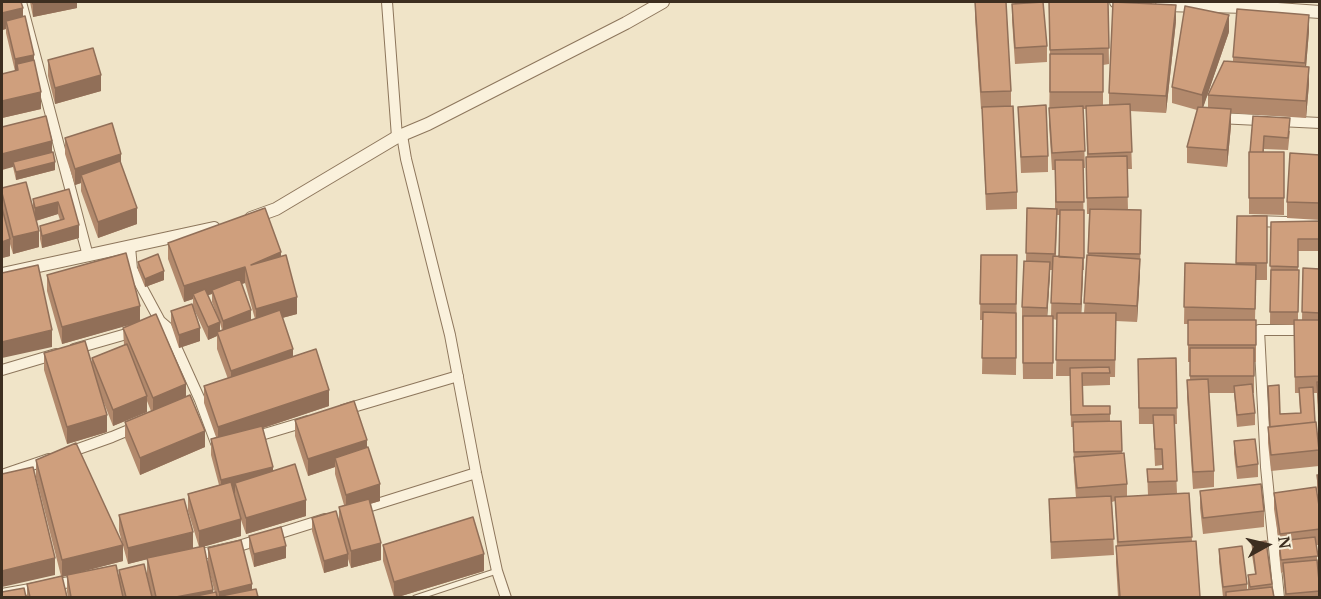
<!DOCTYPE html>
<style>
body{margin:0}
#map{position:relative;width:1321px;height:599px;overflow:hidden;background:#f0e4c8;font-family:"PT Serif",serif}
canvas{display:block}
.frame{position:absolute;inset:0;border:3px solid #3d2e20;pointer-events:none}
.north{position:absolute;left:1237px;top:515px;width:60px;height:60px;-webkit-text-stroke:4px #f7eed8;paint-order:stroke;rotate:82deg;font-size:16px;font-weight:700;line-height:24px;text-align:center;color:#3d2e20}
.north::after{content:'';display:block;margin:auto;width:21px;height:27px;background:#3d2e20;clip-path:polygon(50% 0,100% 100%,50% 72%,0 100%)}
</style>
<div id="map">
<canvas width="1321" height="599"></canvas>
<div class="frame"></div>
<div class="north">N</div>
</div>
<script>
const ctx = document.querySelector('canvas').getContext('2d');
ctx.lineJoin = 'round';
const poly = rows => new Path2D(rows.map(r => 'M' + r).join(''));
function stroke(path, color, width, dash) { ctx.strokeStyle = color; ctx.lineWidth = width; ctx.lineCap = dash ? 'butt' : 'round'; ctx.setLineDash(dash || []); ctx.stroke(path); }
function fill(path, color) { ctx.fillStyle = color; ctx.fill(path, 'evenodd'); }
const service = poly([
 [415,598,497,571]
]);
const minor = poly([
 [21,2,88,256],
 [387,2,397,137],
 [1218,118,1320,123],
 [402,135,406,159,450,335,476,473,497,571,506,598],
 [1254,221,1320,223],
 [130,247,132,269,160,321,167,327,200,400,216,443,222,446],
 [74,349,137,331],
 [2,370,56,354],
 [343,410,458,376],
 [251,438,308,421],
 [67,453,112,437,136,427],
 [2,475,49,459],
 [358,510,476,473],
 [193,556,242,545,325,519],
 [2,594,81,580],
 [1279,598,1266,467,1259,330,1320,330]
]);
const tertiary = poly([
 [1116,2,1145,3],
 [1162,5,1249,7,1320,12],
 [251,218,276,209,397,137,428,124,626,23,663,2],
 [2,274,214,228]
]);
stroke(service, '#8d765c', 7);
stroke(minor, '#8d765c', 12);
stroke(tertiary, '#8d765c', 14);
stroke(service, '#faf1dc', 5);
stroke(minor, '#faf1dc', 10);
stroke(tertiary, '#faf1dc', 12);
fill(poly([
 [2,2,23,16,34,62,41,109,2,118,2,74,15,71,6,33,6,29,2,30],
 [30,2,77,2,77,8,33,17],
 [975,2,1011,91,1011,106,1017,192,1017,209,986,210,982,109,981,109,975,18],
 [1049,2,1108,2,1109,64,1103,65,1103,105,1109,105,1109,93,1176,21,1166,113,1130,111,1132,169,1127,169,1128,210,1141,210,1140,271,1137,322,1116,321,1115,377,1110,377,1110,385,1082,386,1083,406,1110,414,1110,421,1121,421,1122,453,1127,484,1127,497,1148,495,1147,469,1163,469,1162,465,1155,466,1153,424,1139,424,1138,359,1176,358,1177,424,1174,424,1177,493,1189,493,1192,541,1200,597,1118,597,1116,563,1116,546,1117,546,1115,501,1112,502,1114,555,1051,559,1049,499,1076,498,1074,473,1073,427,1071,427,1070,376,1056,376,1057,320,1053,319,1053,379,1023,379,1022,319,1022,307,1026,261,1027,208,1055,209,1055,170,1052,170,1049,125,1050,60],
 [1083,109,1086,109,1087,157,1086,157,1087,214,1089,214,1088,255,1084,313,1081,313,1083,270,1084,270,1083,168,1085,168],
 [1057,215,1060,215,1059,257,1056,256],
 [1050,270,1052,270,1051,316,1047,316],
 [1012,4,1047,46,1047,62,1015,64,1012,20],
 [1309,31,1306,67,1309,84,1306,118,1231,113,1231,126,1227,167,1187,163,1187,147,1197,110,1172,103,1172,87,1229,32,1203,107,1208,108,1208,95,1233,61,1233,57],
 [48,60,101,91,55,104,48,76],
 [1018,107,1048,156,1048,172,1021,173],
 [1253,116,1290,131,1288,150,1264,149,1264,152,1284,152,1284,215,1249,214,1249,152,1250,152],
 [2,127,52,152,55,170,16,180,13,167],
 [65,138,121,164,137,224,98,238,81,191,81,183,75,185,65,154],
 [1320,155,1320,220,1287,218,1287,202],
 [2,188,33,206,33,199,69,189,79,238,42,248,40,239,40,226,60,220,58,214,36,221,39,247,13,254,10,244,10,256,2,258],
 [1237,216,1267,216,1267,280,1256,280,1255,320,1256,320,1256,362,1254,362,1254,393,1253,393,1255,413,1255,425,1237,427,1234,393,1209,393,1214,471,1214,487,1193,489,1187,397,1187,380,1190,380,1190,362,1188,362,1188,324,1184,324,1185,263,1236,264],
 [1320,221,1320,251,1298,251,1298,320,1302,320,1303,268,1320,269,1320,459,1317,393,1313,393,1315,422,1319,450,1319,466,1271,471,1268,443,1268,427,1269,427,1268,386,1280,414,1300,413,1299,393,1295,393,1294,325,1270,324,1271,222],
 [168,243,281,257,297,314,282,318,293,357,329,406,263,428,273,471,306,516,246,534,241,520,241,536,202,547,208,564,208,548,252,590,258,597,152,597,147,575,147,559,128,564,119,531,119,515,193,548,174,553,199,547,188,511,188,494,219,485,211,455,211,439,216,437,204,403,204,386,228,379,217,349,217,336,208,340,193,307,193,299,184,302,168,259],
 [245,283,255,319,251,320,241,284],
 [212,294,212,302,218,318,207,295],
 [220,323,222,330,220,331],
 [209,570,215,593,213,593],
 [981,255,1017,255,1016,375,982,374,983,320,980,320],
 [138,262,164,280,145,287,138,270],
 [47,275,140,321,186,397,205,447,140,475,125,438,125,422,151,411,147,401,147,412,113,426,102,398,107,432,67,444,44,370,44,353,92,367,92,358,124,345,123,328,131,324,62,344,47,291],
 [171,311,200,341,179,348,171,324],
 [295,420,367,447,380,501,370,504,381,560,351,568,348,559,348,566,324,573,312,531,312,518,339,522,339,507,344,505,335,474,335,467,308,476,295,436],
 [1234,441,1258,464,1258,477,1237,479,1234,454],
 [36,460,123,561,72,574,119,580,119,570,152,597,68,597,67,592,67,575,62,577,67,597,27,597,27,584,61,576,36,477],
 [1317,475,1320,475,1320,510,1317,488],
 [1200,491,1264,511,1264,527,1203,534,1200,508],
 [1274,493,1320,512,1320,545,1316,545,1320,597,1285,597,1283,572,1281,573,1279,553,1279,543,1274,509],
 [249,536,286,558,254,567,249,548],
 [1252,543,1272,584,1274,597,1223,597,1219,562,1219,549,1247,584,1247,590,1248,590,1248,575,1255,574,1252,555],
 [383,545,484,571,398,597,394,597,383,561]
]), '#b2896c');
fill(poly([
 [47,2,77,2,77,8,33,17,33,4],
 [1176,5,1176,21,1166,113,1166,96],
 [23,8,23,24,6,21,6,29,2,30,2,13],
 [1229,15,1229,32,1202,111,1202,95],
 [1309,15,1309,31,1305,79,1305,63],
 [34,55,34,67,17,64,17,72,15,72,15,59],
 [1309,67,1309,84,1306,118,1306,101],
 [101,75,101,91,55,104,55,88],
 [41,92,41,109,2,118,2,101],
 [1231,109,1231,126,1227,167,1227,150],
 [52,141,52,158,13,162,13,167,2,170,2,154],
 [121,154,121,171,81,175,81,183,75,185,75,169],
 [55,162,55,170,16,180,16,172],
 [58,202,58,214,35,221,35,208],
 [137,208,137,224,98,238,98,222],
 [79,225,79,238,42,248,42,236],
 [39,231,39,247,13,254,13,237],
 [10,239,10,256,2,258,2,242],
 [281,252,281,268,251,265],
 [1083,258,1083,274,1081,321,1081,304],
 [1140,259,1140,275,1137,322,1137,306],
 [1050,262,1050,275,1047,321,1047,308],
 [245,267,245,283,213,293,212,290,212,294,195,299,193,294,193,299,184,302,184,286],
 [164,271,164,280,145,287,145,279],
 [297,297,297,314,256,325,256,309],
 [140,306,140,322,62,344,62,327],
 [251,310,251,323,223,333,223,321],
 [220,322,220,334,217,332,217,336,208,340,208,327],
 [200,328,200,341,179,348,179,335],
 [52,330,52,347,2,358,2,342],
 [293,349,293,365,231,388,231,371],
 [186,384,186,400,153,414,153,398],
 [329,390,329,406,218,443,218,427],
 [147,396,147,412,113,426,113,410],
 [107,415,107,432,67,444,67,427],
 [205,431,205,447,140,475,140,458],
 [367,440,367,457,335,458,335,467,308,476,308,459],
 [273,467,273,483,235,483,235,493,221,497,221,480],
 [380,484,380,501,346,511,346,495],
 [306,500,306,516,246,534,246,518],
 [241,519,241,536,199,548,199,531],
 [193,532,193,548,128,564,128,548],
 [381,543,381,560,351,568,351,551],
 [123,545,123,561,62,577,62,560],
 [286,546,286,558,254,567,254,554],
 [348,554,348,566,324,573,324,561],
 [484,554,484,571,398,597,394,597,394,582],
 [55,558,55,575,2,587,2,571],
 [252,584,252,597,219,597,219,592],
 [213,590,213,597,176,597]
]), '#916f58');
const building = poly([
 [2,2,21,2,23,8,2,13,2,2],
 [32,2,47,2,33,4,32,2],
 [975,2,1006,2,1011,91,981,92,975,2],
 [1043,2,1047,46,1015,48,1012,4,1043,2],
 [1049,2,1108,2,1109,48,1050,50,1049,2],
 [1113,2,1176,5,1166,96,1109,93,1113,2],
 [1185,6,1229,15,1202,95,1172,87,1185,6],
 [1237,9,1309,15,1305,63,1233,57,1237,9],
 [25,16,34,55,15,59,6,21,25,16],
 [93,48,101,75,55,88,48,60,93,48],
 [1050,54,1103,54,1103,92,1050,92,1050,54],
 [34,60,41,92,2,101,2,74,18,70,17,64,34,60],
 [1224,61,1309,67,1306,101,1208,95,1224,61],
 [1130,104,1132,152,1088,154,1086,106,1130,104],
 [1046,105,1048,156,1021,157,1018,107,1046,105],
 [1013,106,1017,192,986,194,982,107,1013,106],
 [1083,106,1085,151,1052,153,1049,108,1083,106],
 [1198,107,1231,109,1227,150,1187,147,1198,107],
 [46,116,52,141,2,154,2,127,46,116],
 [1253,116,1290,118,1288,138,1264,136,1263,152,1250,152,1253,116],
 [112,123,121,154,75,169,65,138,112,123],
 [53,152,55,162,16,172,13,162,53,152],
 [1249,152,1284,152,1284,198,1249,198,1249,152],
 [1290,153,1320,155,1320,203,1287,202,1290,153],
 [1127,156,1128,197,1087,198,1086,157,1127,156],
 [1055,160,1083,160,1084,202,1056,202,1055,160],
 [120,161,137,208,98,222,81,175,120,161],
 [26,182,39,231,13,237,2,193,2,188,26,182],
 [69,189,79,225,42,236,40,226,64,219,58,202,35,208,33,199,69,189],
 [2,208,10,239,2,242,2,208],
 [265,208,281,252,251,265,286,255,297,297,256,309,245,267,184,286,168,243,265,208],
 [1027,208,1057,209,1055,254,1026,253,1027,208],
 [1090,209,1141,210,1140,254,1088,253,1090,209],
 [1060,210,1084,210,1084,258,1059,257,1060,210],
 [1237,216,1267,216,1267,263,1236,263,1237,216],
 [1320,221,1320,239,1298,239,1298,267,1270,266,1271,222,1320,221],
 [126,253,140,306,62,327,47,275,126,253],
 [158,254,164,271,145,279,138,262,158,254],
 [981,255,1017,255,1016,304,980,304,981,255],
 [1087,255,1140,259,1137,306,1084,303,1087,255],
 [1053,256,1083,258,1081,304,1051,303,1053,256],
 [1024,261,1050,262,1047,308,1022,307,1024,261],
 [1185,263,1256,265,1255,309,1184,307,1185,263],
 [38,265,52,330,2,342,2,273,38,265],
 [1303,268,1320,269,1320,313,1302,312,1303,268],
 [1271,270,1299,270,1298,312,1270,312,1271,270],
 [240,279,251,310,223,321,212,290,240,279],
 [205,289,220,322,208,327,193,294,205,289],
 [192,304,200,328,179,335,171,311,192,304],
 [280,310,293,349,231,371,217,332,280,310],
 [983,312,1016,313,1016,358,982,358,983,312],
 [1057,313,1116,313,1115,360,1056,360,1057,313],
 [156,314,186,384,153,398,123,328,156,314],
 [1023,316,1053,316,1053,363,1023,363,1023,316],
 [1188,320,1256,320,1256,345,1188,345,1188,320],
 [1294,320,1319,320,1320,376,1295,377,1294,320],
 [85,341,107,415,67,427,44,353,85,341],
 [127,344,147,396,113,410,92,358,127,344],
 [1190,348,1254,348,1254,376,1190,376,1190,348],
 [316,349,329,390,218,427,204,386,316,349],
 [1176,358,1177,408,1139,408,1138,359,1176,358],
 [1109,367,1110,373,1082,373,1083,406,1110,406,1110,414,1071,415,1070,368,1109,367],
 [1208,379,1214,471,1193,472,1187,380,1208,379],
 [1317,382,1320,382,1320,421,1317,382],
 [1252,384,1255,413,1237,415,1234,386,1252,384],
 [1279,385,1280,414,1301,413,1299,388,1313,387,1315,422,1270,427,1268,386,1279,385],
 [190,395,205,431,140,458,125,422,190,395],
 [354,401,367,440,308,459,295,420,354,401],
 [1153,415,1174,415,1177,481,1148,482,1147,469,1163,469,1162,449,1155,449,1153,415],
 [1121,421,1122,451,1074,452,1073,422,1121,421],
 [1316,422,1319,450,1271,455,1268,427,1316,422],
 [262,426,273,467,221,480,211,439,262,426],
 [1255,439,1258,464,1237,467,1234,441,1255,439],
 [76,443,123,545,62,560,36,460,76,443],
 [368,447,380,484,346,495,335,458,368,447],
 [1124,453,1127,484,1077,488,1074,457,1124,453],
 [295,464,306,500,246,518,235,483,295,464],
 [33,467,55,558,2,571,2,474,33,467],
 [1317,475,1320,475,1320,498,1317,475],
 [231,482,241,519,199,531,188,494,231,482],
 [1261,484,1264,511,1203,518,1200,491,1261,484],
 [1316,487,1320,512,1320,529,1280,534,1274,493,1316,487],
 [1189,493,1192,537,1118,542,1115,497,1189,493],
 [1111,496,1114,539,1051,542,1049,499,1111,496],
 [184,499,193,532,128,548,119,515,184,499],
 [369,499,381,543,351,551,339,507,369,499],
 [336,511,348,554,324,561,312,518,336,511],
 [473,517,484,554,394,582,383,545,473,517],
 [281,527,286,546,254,554,249,536,281,527],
 [1315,537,1318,556,1281,560,1279,541,1315,537],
 [241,540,252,584,219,592,208,548,241,540],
 [1196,541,1200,597,1120,597,1116,546,1196,541],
 [1266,541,1272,584,1250,587,1248,575,1256,574,1252,543,1266,541],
 [204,546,213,590,176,597,156,597,147,558,204,546],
 [1242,546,1247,584,1223,587,1219,549,1242,546],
 [1317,560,1320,591,1286,594,1283,563,1317,560],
 [144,564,152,597,126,597,119,570,144,564],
 [116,565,123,597,71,597,67,575,116,565],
 [62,576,67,597,30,597,27,584,62,576],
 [1272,587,1274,597,1226,597,1226,592,1272,587],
 [24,588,26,597,2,597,2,592,24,588],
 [256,589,258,597,221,597,221,596,256,589],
 [216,592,217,597,191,597,216,592]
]);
fill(building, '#cf9f7d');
stroke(building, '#916f58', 1.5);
</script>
